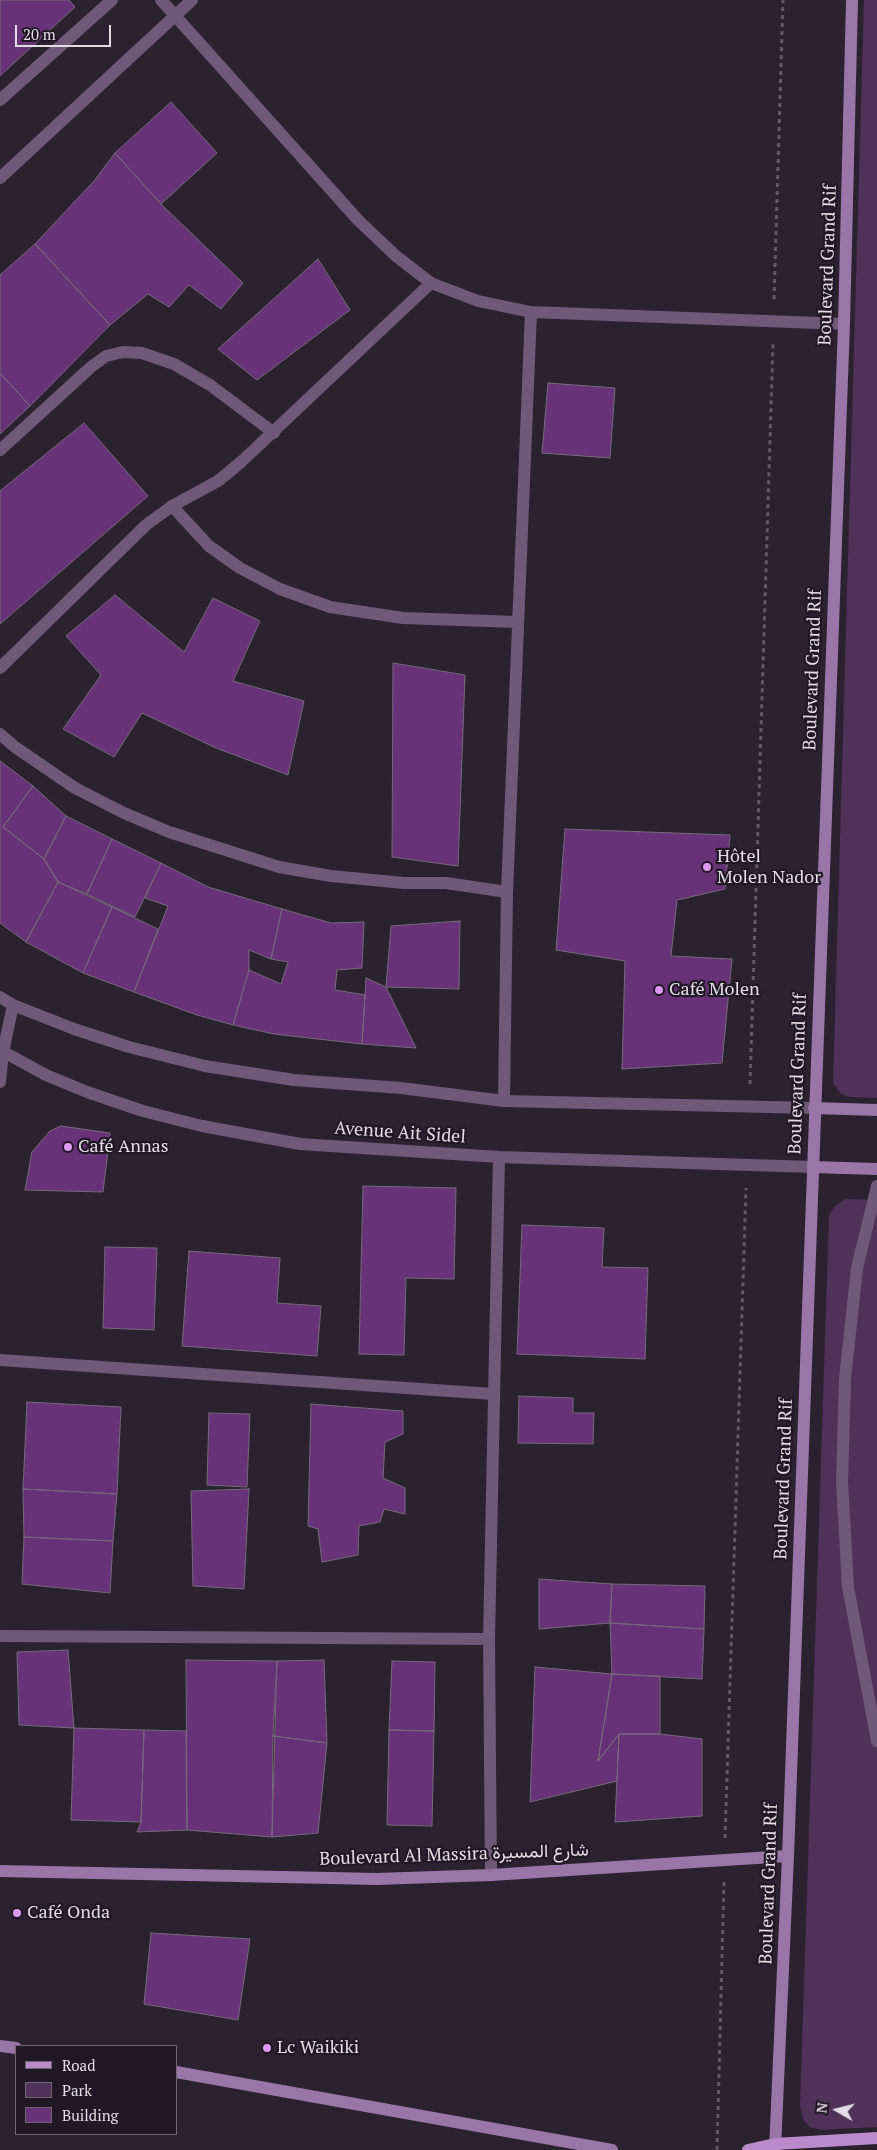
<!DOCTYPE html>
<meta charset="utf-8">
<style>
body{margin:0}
#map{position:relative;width:877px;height:2150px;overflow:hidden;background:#2b222f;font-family:"PT Serif",serif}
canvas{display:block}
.legend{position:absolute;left:15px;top:2045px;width:162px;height:90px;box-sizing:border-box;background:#211825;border:1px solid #6e6671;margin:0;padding:6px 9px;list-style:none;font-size:15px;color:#e2dce4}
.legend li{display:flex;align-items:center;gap:10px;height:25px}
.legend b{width:25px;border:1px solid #6e6671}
.north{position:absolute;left:812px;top:2085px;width:50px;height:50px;-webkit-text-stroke:4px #211825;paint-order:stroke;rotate:278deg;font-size:14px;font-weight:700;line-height:20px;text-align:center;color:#e2dce4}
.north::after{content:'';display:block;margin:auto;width:18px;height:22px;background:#e2dce4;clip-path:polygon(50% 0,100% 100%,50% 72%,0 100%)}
.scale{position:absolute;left:15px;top:25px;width:96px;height:22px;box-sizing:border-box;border:2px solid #e2dce4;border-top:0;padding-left:6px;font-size:15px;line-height:18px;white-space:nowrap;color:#e2dce4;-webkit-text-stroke:4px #211825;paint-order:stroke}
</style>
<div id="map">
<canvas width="877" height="2150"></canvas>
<ul class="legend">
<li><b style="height:6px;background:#ba8acb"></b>Road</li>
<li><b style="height:14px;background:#4f3159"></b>Park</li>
<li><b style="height:14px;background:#673278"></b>Building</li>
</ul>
<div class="north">N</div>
<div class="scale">20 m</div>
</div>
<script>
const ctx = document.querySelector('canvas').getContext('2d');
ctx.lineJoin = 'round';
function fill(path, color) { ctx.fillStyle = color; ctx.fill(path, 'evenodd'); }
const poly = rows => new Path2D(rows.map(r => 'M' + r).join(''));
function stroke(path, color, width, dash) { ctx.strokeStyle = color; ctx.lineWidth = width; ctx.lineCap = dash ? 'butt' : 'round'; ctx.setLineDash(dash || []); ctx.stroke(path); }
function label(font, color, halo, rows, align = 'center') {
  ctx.font = font + ' "PT Serif",Vazirmatn,serif'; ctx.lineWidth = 4.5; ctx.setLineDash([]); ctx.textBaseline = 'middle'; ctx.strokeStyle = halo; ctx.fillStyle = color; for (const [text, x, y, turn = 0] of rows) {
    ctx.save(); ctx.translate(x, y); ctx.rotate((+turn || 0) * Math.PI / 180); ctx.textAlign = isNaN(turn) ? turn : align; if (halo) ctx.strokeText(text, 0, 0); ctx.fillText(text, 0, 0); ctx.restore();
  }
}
fill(poly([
 [864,0,877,0,877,1098,849,1097,840,1093,833,1083],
 [845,1199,877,1200,877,2127,821,2130,810,2127,803,2119,800,2105,829,1216,834,1207]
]), '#4f3159');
const building = poly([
 [0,0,69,0,75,7,0,76,0,0],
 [171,102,217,153,161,204,115,153,171,102],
 [115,153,161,204,243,283,221,309,189,285,169,307,148,294,110,325,35,244,94,181,115,153],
 [35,244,110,325,30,406,0,373,0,275,35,244],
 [318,259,350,310,257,380,218,349,318,259],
 [0,373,30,406,0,434,0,373],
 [548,383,615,388,610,458,542,453,548,383],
 [84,423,148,496,0,624,0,491,84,423],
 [115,595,184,652,213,598,260,621,233,681,304,701,288,775,216,748,142,713,114,757,63,729,101,675,66,636,115,595],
 [393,663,465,675,458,866,392,857,393,663],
 [0,761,33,786,3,827,44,859,58,882,26,942,0,923,0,761],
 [33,786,66,816,44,859,3,827,33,786],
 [66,816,112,839,87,894,58,882,44,859,66,816],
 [565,829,730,835,725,889,677,900,671,956,732,959,722,1063,622,1069,625,961,556,950,565,829],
 [112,839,161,863,135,917,87,894,112,839],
 [161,863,208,887,282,909,271,959,249,950,249,970,233,1025,197,1015,134,992,168,906,145,898,161,863],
 [58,882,112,907,83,973,26,942,58,882],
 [112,907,158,929,134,992,83,973,112,907],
 [282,909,331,923,364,922,362,968,337,970,335,990,365,995,362,1044,274,1034,233,1025,249,970,281,984,288,962,271,959,282,909],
 [460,921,459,989,386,987,391,926,460,921],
 [366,978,386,987,416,1048,362,1044,366,978],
 [61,1126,110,1133,103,1192,25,1190,32,1152,50,1131,61,1126],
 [363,1186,456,1188,454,1279,406,1278,404,1355,359,1354,363,1186],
 [522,1225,604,1228,602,1267,648,1268,645,1359,517,1354,522,1225],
 [105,1247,157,1248,154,1330,103,1328,105,1247],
 [189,1251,280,1258,277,1303,321,1306,317,1356,182,1346,189,1251],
 [519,1396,573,1398,573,1413,594,1413,593,1444,518,1443,519,1396],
 [27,1402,121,1407,117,1494,23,1489,27,1402],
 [311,1404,403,1411,403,1434,385,1442,383,1478,405,1488,405,1514,384,1509,380,1522,359,1526,358,1555,322,1562,318,1529,308,1526,311,1404],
 [209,1413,250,1414,247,1487,207,1485,209,1413],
 [23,1489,117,1494,113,1541,24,1537,23,1489],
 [249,1489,244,1589,193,1586,191,1491,249,1489],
 [24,1537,113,1541,110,1593,22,1584,24,1537],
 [539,1579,612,1584,610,1623,539,1629,539,1579],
 [612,1584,705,1586,704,1629,610,1623,612,1584],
 [610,1623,704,1629,702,1679,612,1674,610,1623],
 [68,1650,74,1728,19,1725,17,1652,68,1650],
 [186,1660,277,1661,272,1837,187,1830,186,1660],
 [324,1660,327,1743,273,1736,277,1661,324,1660],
 [392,1661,435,1662,434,1731,389,1730,392,1661],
 [535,1667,612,1674,598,1761,619,1734,617,1781,530,1802,535,1667],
 [612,1674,660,1676,660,1734,619,1734,598,1761,612,1674],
 [74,1728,144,1730,141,1822,71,1820,74,1728],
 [144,1730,186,1731,187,1830,137,1832,141,1822,144,1730],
 [389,1730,434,1731,432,1826,387,1825,389,1730],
 [619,1734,660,1734,702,1739,702,1816,615,1822,619,1734],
 [273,1736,327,1743,318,1833,272,1837,273,1736],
 [151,1933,250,1939,238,2020,144,2004,151,1933]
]);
fill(building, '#673278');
stroke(building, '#766a7a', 1);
stroke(poly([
 [774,299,783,0],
 [750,1084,773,343],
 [725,1838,746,1188],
 [717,2150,724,1882]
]), '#625a65', 3, [4, 4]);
stroke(poly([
 [161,0,358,220,396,256,431,283,478,301,531,312,844,324],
 [0,100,112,0],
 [0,178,192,0],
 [0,450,91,367,106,356,123,352,142,353,174,364,210,385,274,433],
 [172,506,209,546,240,568,280,589,330,607,403,618,517,622],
 [0,668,146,525,172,506,218,481,241,462,431,283],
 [0,734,15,747,75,788,124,813,169,832,279,867,331,876,404,883,446,883,507,892],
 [0,997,13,1005,74,1029,129,1047,205,1066,294,1080,401,1088,504,1101,814,1108],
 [0,1050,46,1075,87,1092,143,1111,202,1126,300,1144,499,1157,813,1167],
 [0,1082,3,1052,13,1005],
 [504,1101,507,892,531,312],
 [877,1186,857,1268,845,1379,842,1482,848,1587,877,1741],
 [0,1360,493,1394],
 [0,1636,489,1639],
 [491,1875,489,1639,499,1157]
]), '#705978', 12);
stroke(poly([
 [814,1108,877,1110],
 [813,1167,877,1169],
 [0,1871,377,1879,491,1875,788,1856],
 [0,2046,16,2048],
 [176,2072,612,2150],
 [775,2150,788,1856,844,324,852,0]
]), '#9a75a7', 12);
stroke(poly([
 [748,2150,775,2144,877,2138]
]), '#ba8acb', 12);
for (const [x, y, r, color] of [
 [707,867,5,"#dd99f4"],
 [659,990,5,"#dd99f4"],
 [68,1147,5,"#dd99f4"],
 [17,1913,5,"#dd99f4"],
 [267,2048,5,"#dd99f4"]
]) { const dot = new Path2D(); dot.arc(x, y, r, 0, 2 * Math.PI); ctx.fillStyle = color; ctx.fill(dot); stroke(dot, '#211825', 2); }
label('18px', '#e2dce4', '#211825', [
 ["Boulevard Grand Rif",828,265,-88],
 ["Boulevard Grand Rif",813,670,-88],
 ["Boulevard Grand Rif",798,1074,-88],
 ["Avenue Ait Sidel",400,1133,4],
 ["Boulevard Grand Rif",784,1479,-88],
 ["Boulevard Al Massira شارع المسيرة",454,1855,-2],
 ["Boulevard Grand Rif",769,1884,-88]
]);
label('18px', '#e2dce4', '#211825', [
 ["Hôtel",717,857],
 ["Molen Nador",717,878],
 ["Café Molen",669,990],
 ["Café Annas",78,1147],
 ["Café Onda",27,1913],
 ["Lc Waikiki",277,2048]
], 'left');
</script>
